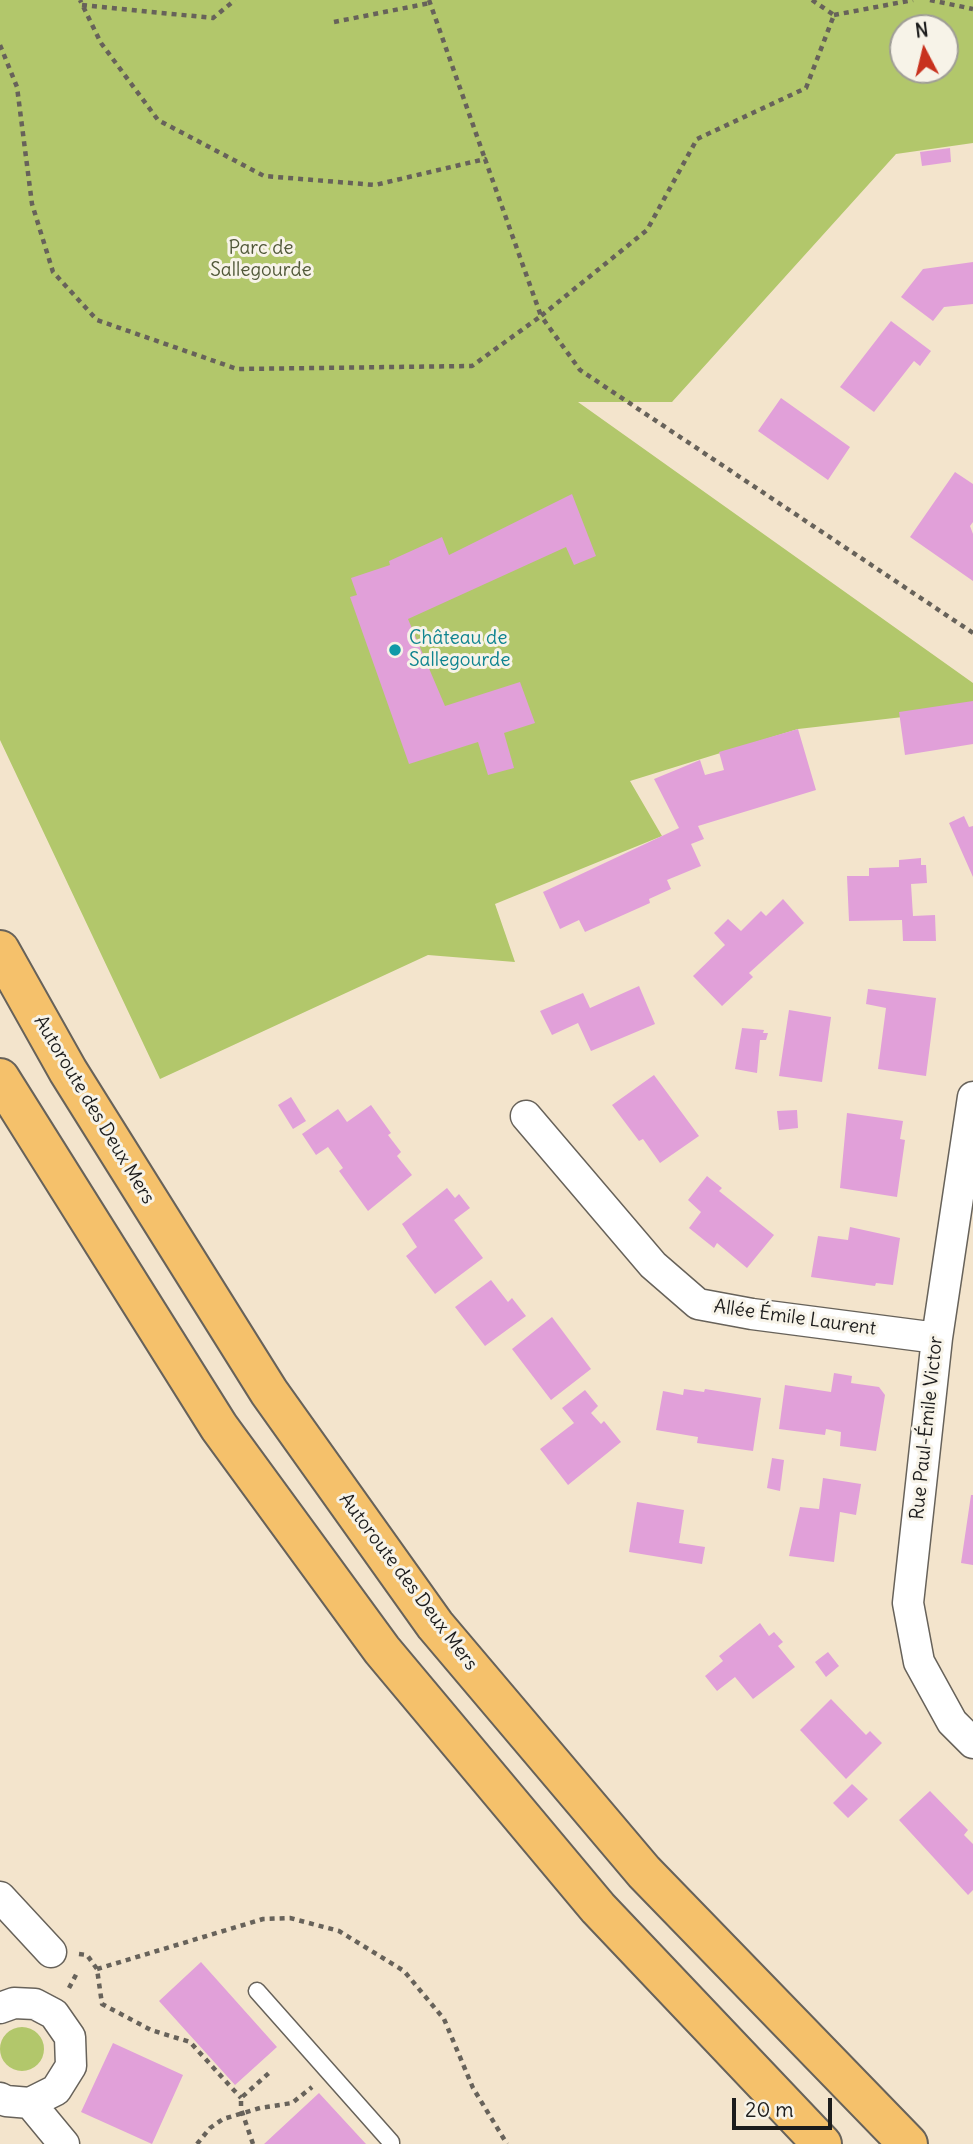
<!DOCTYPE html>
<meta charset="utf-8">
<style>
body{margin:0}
#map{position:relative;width:973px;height:2144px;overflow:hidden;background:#f3e4cc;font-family:Delius,sans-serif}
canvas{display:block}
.north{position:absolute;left:889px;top:14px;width:70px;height:70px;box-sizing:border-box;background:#f7f3e8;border:2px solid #9f9d96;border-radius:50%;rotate:353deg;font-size:19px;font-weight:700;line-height:28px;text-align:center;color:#1c1c1c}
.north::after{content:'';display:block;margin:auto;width:24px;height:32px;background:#c8321e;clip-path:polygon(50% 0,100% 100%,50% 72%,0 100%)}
.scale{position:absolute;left:732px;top:2098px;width:100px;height:32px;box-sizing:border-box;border:4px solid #1c1c1c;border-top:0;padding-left:9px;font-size:21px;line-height:24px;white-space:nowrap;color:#1c1c1c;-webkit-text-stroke:5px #f7f3e8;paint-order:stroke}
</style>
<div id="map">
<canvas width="973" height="2144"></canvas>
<div class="north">N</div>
<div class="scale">20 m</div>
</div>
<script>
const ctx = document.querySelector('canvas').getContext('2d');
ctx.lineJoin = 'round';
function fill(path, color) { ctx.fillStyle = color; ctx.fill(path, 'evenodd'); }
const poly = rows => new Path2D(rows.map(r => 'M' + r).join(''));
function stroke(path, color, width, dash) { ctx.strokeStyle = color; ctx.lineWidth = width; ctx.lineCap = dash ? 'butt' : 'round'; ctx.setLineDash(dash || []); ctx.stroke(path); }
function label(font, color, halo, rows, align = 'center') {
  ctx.font = font + ' Delius,sans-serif'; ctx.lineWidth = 6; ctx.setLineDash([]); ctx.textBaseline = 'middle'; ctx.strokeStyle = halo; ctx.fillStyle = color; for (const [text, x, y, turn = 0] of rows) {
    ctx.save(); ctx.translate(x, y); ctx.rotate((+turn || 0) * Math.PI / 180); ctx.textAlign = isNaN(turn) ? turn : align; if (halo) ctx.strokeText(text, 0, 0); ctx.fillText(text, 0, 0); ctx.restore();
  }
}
fill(poly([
 [0,0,973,0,973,143,896,154,672,402,578,402,973,683,973,709,798,729,630,781,662,836,495,904,515,962,428,955,160,1079,0,740],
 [903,28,945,28,945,70,903,70],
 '0 2049a22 22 0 1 1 44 0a22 22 0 1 1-44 0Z'
]), '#b2c76b');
fill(poly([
 [950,148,951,162,922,166,920,152],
 [973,262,973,304,944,307,933,321,901,297,923,269],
 [891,321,931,351,920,366,914,361,874,412,840,387],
 [781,398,850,447,828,480,758,431],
 [955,472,973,484,973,522,970,526,973,534,973,581,910,537],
 [572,494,596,556,574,565,566,547,408,619,445,706,520,682,535,723,504,733,514,768,488,775,478,742,409,764,350,597,357,595,351,578,390,565,389,561,442,537,449,555],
 [973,701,973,744,905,755,899,712],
 [798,729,816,790,698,826,704,839,691,844,701,866,667,880,671,889,649,899,650,903,585,932,579,920,560,929,543,892,679,828,654,779,700,760,705,775,724,770,719,752],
 [964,816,969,827,973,826,973,877,949,823],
 [921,858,921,865,926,865,927,883,911,884,913,916,935,915,936,941,903,941,902,920,849,921,847,876,869,876,869,868,899,867,899,860],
 [783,899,804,923,749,973,753,977,722,1006,693,976,725,945,714,933,728,919,741,931,761,911,766,916],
 [639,986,655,1024,591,1051,578,1023,552,1035,540,1011,583,993,590,1008],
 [868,989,936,998,926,1076,878,1069,886,1008,866,1004],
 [789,1010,831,1017,822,1082,779,1076],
 [742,1028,764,1030,763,1033,768,1033,766,1040,760,1040,757,1073,735,1069],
 [654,1075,699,1136,660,1163,643,1139,639,1141,612,1105],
 [291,1097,306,1121,293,1129,278,1105],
 [371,1105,391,1133,388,1135,401,1152,397,1156,412,1175,368,1211,339,1171,343,1168,328,1147,316,1155,302,1134,338,1109,347,1122],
 [797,1110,798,1128,779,1130,777,1111],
 [847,1113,903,1121,900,1139,905,1140,897,1197,840,1188],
 [707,1176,722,1188,719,1191,774,1235,747,1268,717,1243,714,1248,689,1228,701,1212,688,1200],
 [447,1188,455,1198,459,1194,470,1208,454,1220,483,1258,435,1294,406,1256,417,1247,402,1224],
 [850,1227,900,1238,893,1285,876,1283,875,1286,811,1277,818,1236,848,1240],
 [491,1280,508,1302,512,1298,526,1316,485,1346,455,1307],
 [552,1317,591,1369,551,1400,512,1349],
 [834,1373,852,1376,851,1383,879,1387,885,1395,876,1451,840,1446,841,1432,826,1429,825,1435,779,1429,785,1385,831,1392],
 [684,1389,704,1392,705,1389,761,1398,753,1451,697,1443,698,1437,656,1430,663,1391,683,1395],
 [585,1390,598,1406,591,1413,601,1424,604,1421,621,1442,568,1485,540,1449,574,1423,562,1408],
 [772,1458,784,1460,780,1491,767,1488],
 [823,1478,861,1484,856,1515,840,1512,834,1562,789,1556,800,1507,819,1509],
 [971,1495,973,1495,973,1565,961,1563],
 [637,1502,684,1510,679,1543,705,1547,702,1564,629,1552],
 [760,1623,769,1636,774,1632,783,1642,778,1646,795,1667,753,1699,735,1677,717,1691,705,1676,723,1661,719,1656],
 [828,1652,839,1666,826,1677,815,1662],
 [831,1699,866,1735,870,1731,882,1743,846,1779,800,1730],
 [852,1784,868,1799,848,1818,833,1803],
 [930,1791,968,1830,964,1835,973,1844,973,1890,968,1895,899,1820],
 [201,1962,277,2047,235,2085,159,2001],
 [113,2043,183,2075,152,2144,81,2112],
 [319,2093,366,2144,264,2144]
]), '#e1a0d9');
const lane = poly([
 [257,1991,391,2142,391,2144]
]);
const street = poly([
 [973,1097,937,1338,908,1603,919,1662,952,1722,973,1743],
 [526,1116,653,1265,698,1304,752,1314,937,1338],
 [0,1897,51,1952],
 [0,2008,14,2003,35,2004,54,2014,70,2037,71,2066,56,2090,30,2103,6,2101,0,2098],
 [30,2103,64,2144]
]);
const highway = poly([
 [0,950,68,1071,269,1392,435,1625,644,1872,908,2144],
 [0,1078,219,1427,382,1650,598,1908,822,2144]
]);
stroke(lane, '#67625a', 19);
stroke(street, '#67625a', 33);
stroke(highway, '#67625a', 42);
stroke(poly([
 [429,0,485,159],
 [812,0,834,15,806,88,697,139,647,230,541,316,580,370,973,633],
 [930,0,973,9],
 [82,5,213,18,235,0],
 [834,15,913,0],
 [334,22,430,3],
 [0,45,17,87,32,204,53,272,97,320,237,369,472,366,541,316,485,159,375,185,264,176,158,120,101,43,80,0],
 [79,1954,87,1955,97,1969,102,2004,151,2030,190,2042,241,2098],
 [97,1969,263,1919,290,1918,339,1931,404,1971,444,2019,473,2088,507,2144],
 [69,1988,78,1971],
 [197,2144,210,2128,223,2119,260,2108,292,2103,312,2087],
 [253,2144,241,2109,241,2098,270,2072]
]), '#67625a', 4.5, [5, 5]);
stroke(lane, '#fff', 16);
stroke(street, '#fff', 30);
stroke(highway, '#f5c16b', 38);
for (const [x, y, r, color] of [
 [395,650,7,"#0f9aa8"]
]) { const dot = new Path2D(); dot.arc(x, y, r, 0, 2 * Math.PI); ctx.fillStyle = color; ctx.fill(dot); stroke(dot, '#f7f3e8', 2.5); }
label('19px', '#505838', '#f7f3e8', [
 ["Parc de",261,249],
 ["Sallegourde",261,271]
]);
label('19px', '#0d838f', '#f7f3e8', [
 ["Château de",409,639],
 ["Sallegourde",409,661]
], 'left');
label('19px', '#1c1c1c', '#f7f3e8', [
 ["Autoroute des Deux Mers",94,1110,59],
 ["Allée Émile Laurent",795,1318,8],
 ["Rue Paul-Émile Victor",927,1428,-84],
 ["Autoroute des Deux Mers",408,1582,53]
]);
</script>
